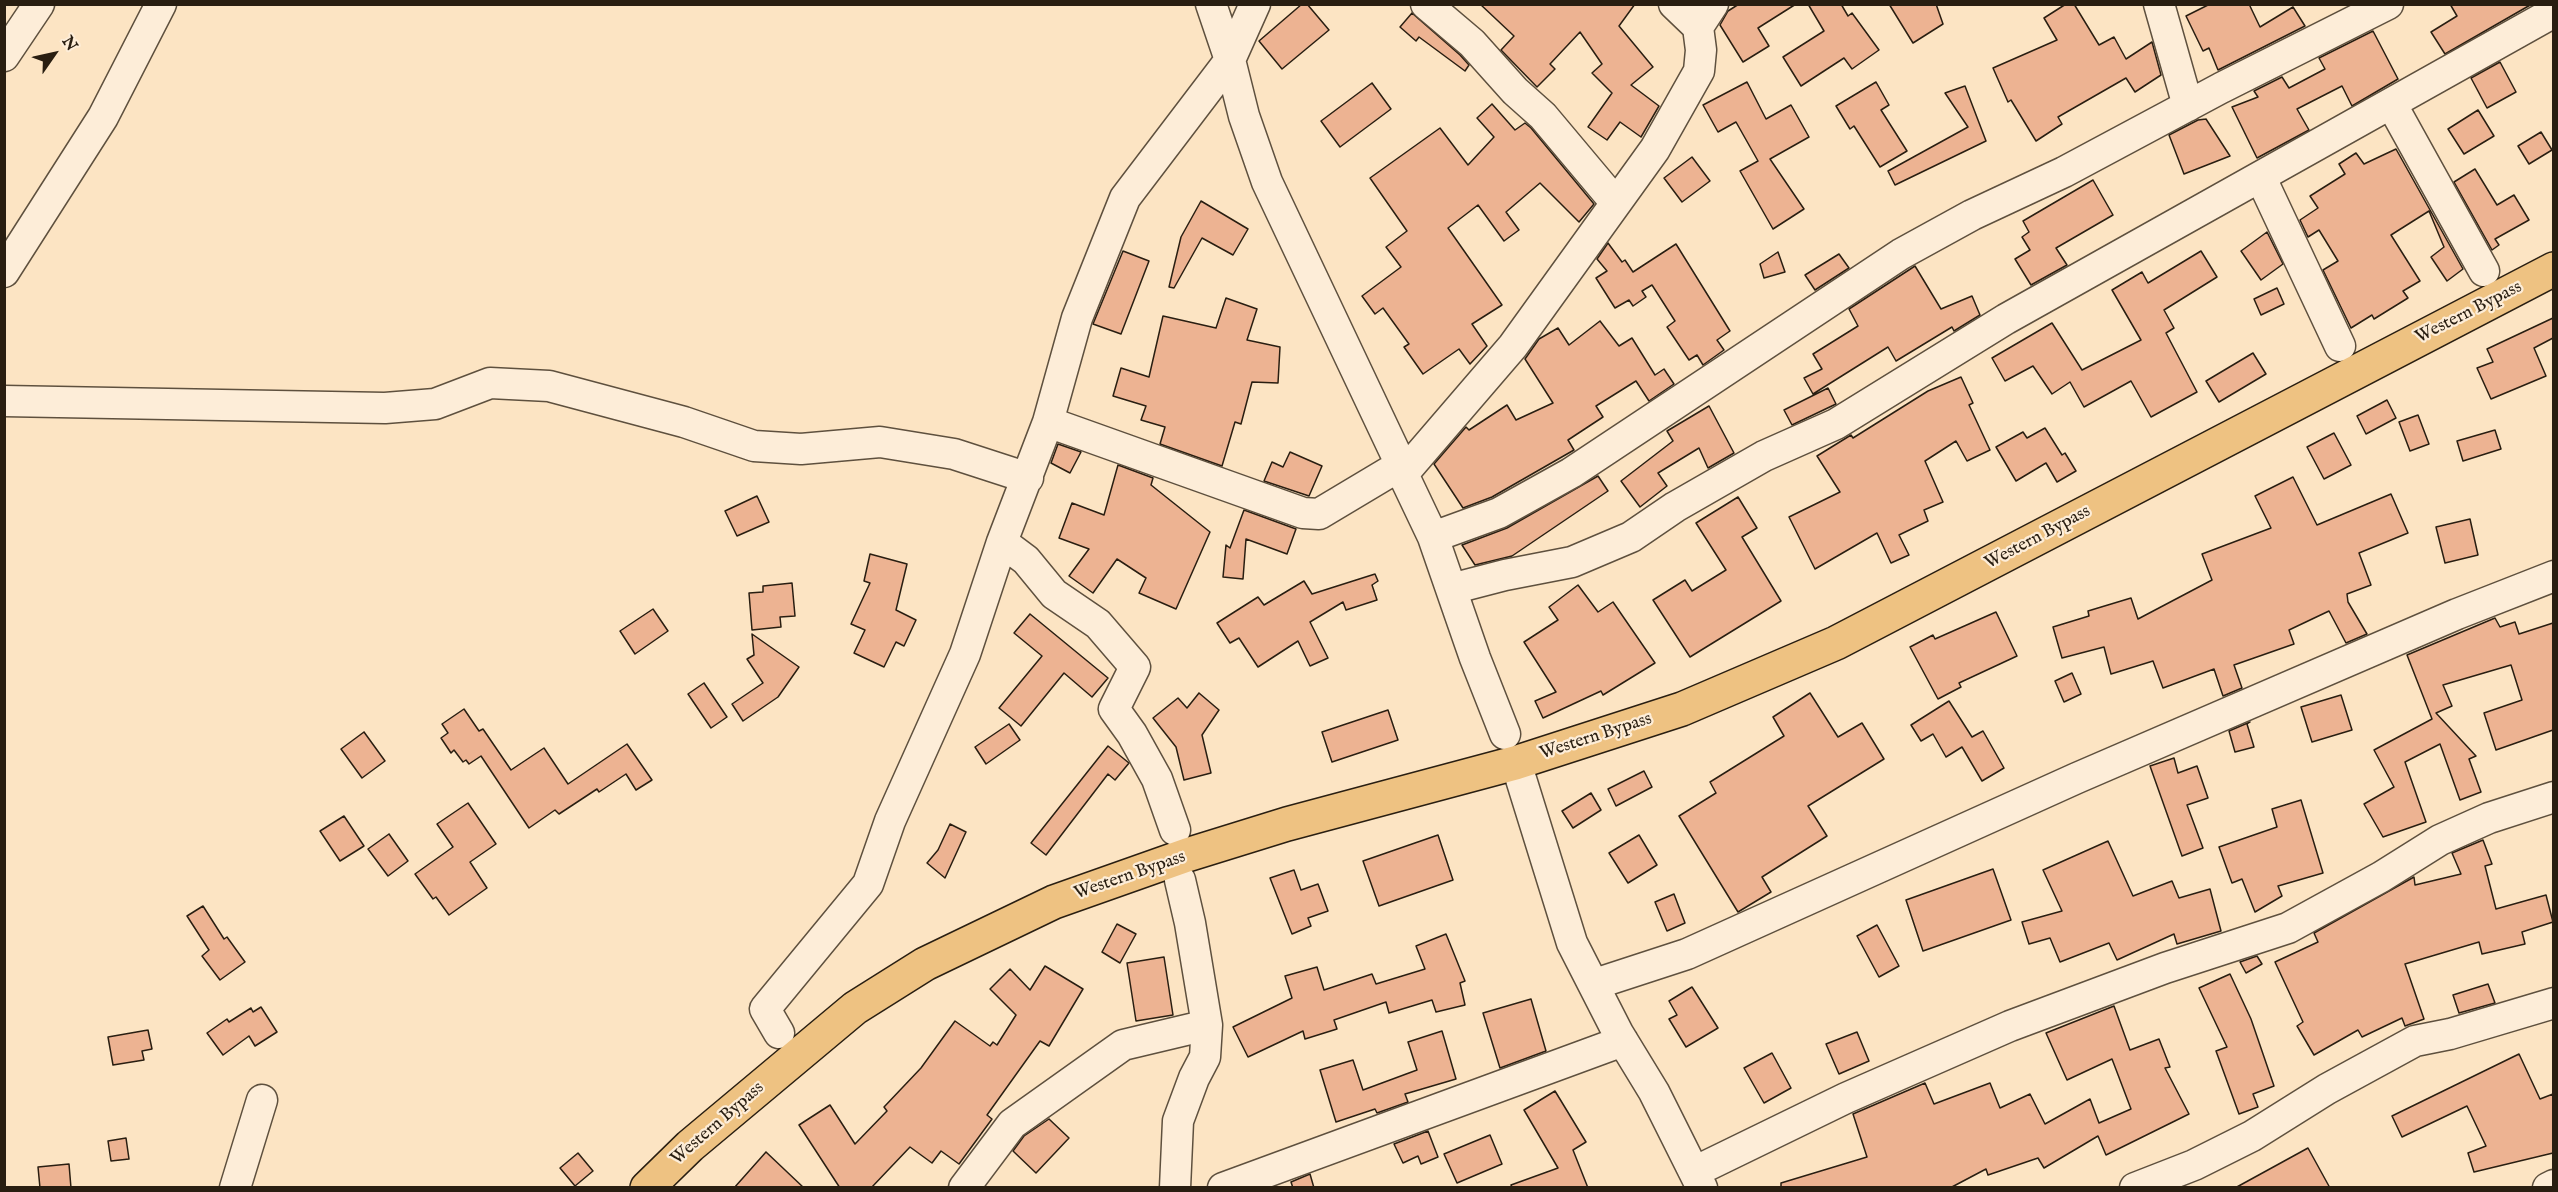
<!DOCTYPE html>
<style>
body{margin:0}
#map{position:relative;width:2558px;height:1192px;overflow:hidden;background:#fce4c3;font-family:"IM FELL English",serif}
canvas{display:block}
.frame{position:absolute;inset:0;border:6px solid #291e11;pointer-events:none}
.north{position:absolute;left:24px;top:24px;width:60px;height:60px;-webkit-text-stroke:4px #fdedd8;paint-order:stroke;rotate:56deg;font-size:16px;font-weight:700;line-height:24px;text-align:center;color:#291e11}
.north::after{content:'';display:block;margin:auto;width:21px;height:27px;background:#291e11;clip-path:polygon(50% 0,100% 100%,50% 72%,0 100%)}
</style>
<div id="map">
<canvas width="2558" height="1192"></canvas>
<div class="frame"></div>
<div class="north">N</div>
</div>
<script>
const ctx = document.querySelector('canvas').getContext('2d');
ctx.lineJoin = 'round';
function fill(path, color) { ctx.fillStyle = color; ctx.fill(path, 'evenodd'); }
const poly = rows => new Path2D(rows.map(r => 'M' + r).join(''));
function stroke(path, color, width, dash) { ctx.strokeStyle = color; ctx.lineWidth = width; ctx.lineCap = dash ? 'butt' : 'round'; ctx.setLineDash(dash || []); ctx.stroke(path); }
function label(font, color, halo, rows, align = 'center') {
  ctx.font = font + ' "IM FELL English",serif'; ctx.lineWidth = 4.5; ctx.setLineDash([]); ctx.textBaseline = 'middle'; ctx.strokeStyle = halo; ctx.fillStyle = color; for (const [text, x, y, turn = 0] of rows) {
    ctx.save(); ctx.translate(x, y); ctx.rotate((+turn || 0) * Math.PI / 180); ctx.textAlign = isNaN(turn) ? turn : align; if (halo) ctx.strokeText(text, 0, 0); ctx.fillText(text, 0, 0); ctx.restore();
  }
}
const building = poly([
 [1302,4,1307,4,1329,30,1282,69,1259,41,1302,4],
 [1480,4,1635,4,1619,26,1653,67,1631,85,1659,106,1641,137,1620,122,1607,140,1588,127,1612,93,1592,73,1602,64,1580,32,1550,64,1555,69,1537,87,1501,50,1514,36,1480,4],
 [1739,4,1796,4,1758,28,1769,46,1743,62,1720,25,1728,11,1739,4],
 [1808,4,1841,4,1848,16,1852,13,1879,50,1852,69,1844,58,1801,86,1783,57,1824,31,1808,4],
 [1889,4,1936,4,1943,24,1913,43,1889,4],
 [2066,4,2074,4,2099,45,2114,37,2126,59,2152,42,2161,75,2135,92,2126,78,2058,117,2062,124,2036,141,2011,100,2008,102,1993,68,2057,40,2044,18,2066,4],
 [2210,4,2249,4,2260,27,2293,7,2305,26,2218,70,2209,48,2203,51,2186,16,2210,4],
 [2450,4,2532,4,2445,54,2431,32,2457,16,2450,4],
 [1412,13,1460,55,1469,65,1465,71,1419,37,1416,41,1400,27,1412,13],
 [2373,31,2398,79,2352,106,2342,86,2297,109,2309,130,2257,158,2232,107,2258,97,2254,91,2282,77,2289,88,2325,69,2319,58,2373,31],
 [2500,62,2516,92,2487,108,2471,78,2500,62],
 [1747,82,1766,119,1791,105,1809,137,1770,159,1804,209,1773,229,1740,171,1758,161,1736,122,1718,132,1703,105,1747,82],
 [1876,82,1889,105,1881,110,1907,151,1880,167,1854,126,1850,129,1836,106,1876,82],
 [1372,83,1391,109,1340,147,1321,121,1372,83],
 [1965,86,1986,141,1895,185,1888,171,1968,127,1945,93,1965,86],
 [1492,104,1515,130,1525,123,1531,128,1594,204,1579,222,1540,183,1506,212,1519,230,1504,241,1478,205,1448,228,1502,305,1472,324,1487,346,1470,364,1459,349,1423,374,1404,347,1409,344,1383,308,1375,314,1362,296,1401,267,1386,247,1407,231,1370,178,1440,128,1468,165,1494,137,1477,118,1492,104],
 [2478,110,2494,136,2464,154,2448,129,2478,110],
 [2206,119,2230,156,2184,174,2169,135,2198,120,2206,119],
 [2541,132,2552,150,2529,164,2518,146,2541,132],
 [2396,149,2463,269,2447,281,2431,257,2444,247,2429,211,2391,235,2420,281,2403,291,2408,298,2374,319,2372,315,2351,328,2323,270,2338,261,2319,230,2308,237,2300,220,2318,208,2310,196,2345,174,2339,164,2356,153,2364,164,2396,149],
 [1692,157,1710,181,1682,202,1664,178,1692,157],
 [2475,169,2497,205,2514,195,2529,220,2495,239,2499,245,2492,250,2454,182,2475,169],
 [2093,180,2113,215,2056,248,2067,265,2031,285,2015,259,2030,250,2022,237,2029,232,2023,221,2093,180],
 [1201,201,1248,229,1233,255,1202,238,1174,288,1169,287,1181,237,1201,201],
 [2267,232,2283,264,2261,280,2241,251,2267,232],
 [1608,243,1622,262,1625,260,1633,272,1676,244,1730,331,1717,340,1724,350,1703,365,1697,355,1689,360,1667,327,1675,321,1652,285,1642,291,1646,297,1633,306,1629,300,1615,308,1596,278,1607,271,1597,259,1608,243],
 [1123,251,1149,261,1121,334,1093,324,1123,251],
 [2201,251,2217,277,2164,310,2174,328,2166,333,2197,392,2151,417,2131,381,2084,407,2070,382,2052,394,2033,366,2005,381,1992,358,2052,323,2082,370,2141,340,2112,290,2142,272,2148,283,2201,251],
 [1778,252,1785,272,1764,278,1760,264,1778,252],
 [1839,254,1849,268,1815,290,1805,275,1839,254],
 [1915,266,1941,309,1972,296,1980,315,1954,331,1952,327,1896,361,1888,347,1813,394,1804,378,1822,369,1813,354,1858,326,1849,309,1915,266],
 [2277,288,2284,304,2261,315,2254,299,2277,288],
 [1226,298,1257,309,1247,340,1280,347,1278,383,1252,382,1241,424,1235,422,1222,466,1160,444,1165,427,1141,420,1146,406,1113,396,1121,368,1149,377,1163,316,1216,328,1226,298],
 [2553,318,2553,338,2534,348,2546,376,2491,399,2477,368,2493,362,2487,349,2553,318],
 [1600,321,1619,346,1632,338,1655,375,1664,369,1674,384,1649,401,1636,381,1596,406,1603,417,1568,440,1574,450,1492,497,1463,508,1434,464,1466,427,1469,430,1507,405,1516,420,1553,403,1525,359,1539,339,1558,328,1569,345,1600,321],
 [2253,353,2266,374,2219,402,2206,381,2253,353],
 [1961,377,1973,403,1969,405,1990,450,1967,461,1956,441,1925,461,1943,502,1924,510,1928,521,1899,535,1909,555,1891,563,1877,533,1815,569,1789,517,1840,492,1817,456,1851,435,1853,438,1928,391,1961,377],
 [1828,388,1836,404,1792,425,1784,410,1828,388],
 [2387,400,2396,418,2366,434,2357,416,2387,400],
 [1709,406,1734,453,1708,468,1699,448,1658,473,1667,486,1640,507,1621,481,1673,441,1667,431,1709,406],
 [2418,415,2429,444,2410,451,2399,422,2418,415],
 [2045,428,2062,455,2065,453,2076,471,2057,482,2046,463,2016,481,1996,447,2023,432,2027,438,2045,428],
 [2495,430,2501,449,2463,461,2457,441,2495,430],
 [2334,433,2351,465,2324,479,2307,447,2334,433],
 [1058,444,1081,452,1070,473,1051,463,1058,444],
 [1290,452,1322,466,1309,496,1264,481,1272,462,1283,467,1290,452],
 [1118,465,1153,478,1151,485,1210,532,1176,609,1139,593,1146,578,1117,559,1093,593,1069,576,1089,549,1059,538,1072,503,1104,515,1118,465],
 [1598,476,1608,491,1512,556,1475,565,1462,545,1507,528,1598,476],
 [2293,477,2317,525,2391,494,2408,533,2359,553,2371,585,2347,594,2348,602,2367,634,2346,643,2329,611,2289,630,2294,644,2234,665,2242,688,2223,696,2214,669,2163,688,2153,661,2111,674,2104,647,2062,658,2053,627,2089,616,2088,611,2131,598,2138,619,2212,580,2202,554,2271,528,2255,496,2293,477],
 [757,496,769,522,737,536,725,511,757,496],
 [1738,497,1757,528,1742,537,1781,601,1690,657,1653,600,1685,580,1692,591,1726,570,1696,523,1738,497],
 [1244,510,1296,529,1287,554,1246,539,1243,579,1223,577,1226,545,1230,548,1244,510],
 [2470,519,2478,555,2445,563,2436,527,2470,519],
 [870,554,907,564,896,610,916,620,904,646,896,642,884,667,854,653,865,630,851,624,870,583,864,581,870,554],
 [1375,574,1378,581,1372,585,1377,600,1346,610,1343,602,1310,622,1328,658,1310,666,1298,641,1258,667,1239,638,1230,643,1217,623,1258,597,1264,605,1304,581,1312,594,1375,574],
 [792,583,795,616,780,617,781,627,752,630,749,593,763,592,763,586,792,583],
 [1578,585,1598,612,1613,602,1655,663,1603,695,1601,691,1543,718,1535,701,1556,692,1524,642,1558,620,1549,607,1578,585],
 [653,609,668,631,635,654,620,631,653,609],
 [1996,612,2017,656,1959,683,1961,687,1938,699,1910,647,1933,635,1935,639,1996,612],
 [1030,614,1108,678,1092,697,1064,673,1021,726,999,708,1042,656,1014,633,1030,614],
 [2495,618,2500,627,2515,622,2519,634,2553,623,2553,730,2496,750,2484,713,2522,700,2511,665,2443,685,2452,706,2436,713,2476,756,2469,759,2481,792,2460,800,2440,744,2405,762,2426,822,2383,837,2364,804,2394,787,2374,750,2432,719,2407,655,2495,618],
 [752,634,799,667,778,697,743,721,732,704,763,683,747,659,754,655,752,634],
 [2072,673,2081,694,2064,702,2055,681,2072,673],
 [704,683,727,717,711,728,688,694,704,683],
 [1199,693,1219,710,1202,735,1211,773,1184,780,1176,747,1153,718,1178,698,1187,708,1199,693],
 [1810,693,1838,737,1862,723,1884,759,1808,806,1827,836,1762,877,1771,892,1738,912,1679,816,1716,793,1710,782,1784,736,1773,717,1810,693],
 [2341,695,2352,730,2312,742,2301,707,2341,695],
 [1949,701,1972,737,1983,731,2004,768,1982,781,1962,747,1946,757,1933,734,1921,741,1911,725,1949,701],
 [464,709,479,731,483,729,511,770,544,748,568,784,627,744,652,780,636,790,626,774,599,792,597,789,559,814,555,810,529,828,481,756,469,764,466,760,463,762,454,750,451,753,441,738,448,733,442,724,464,709],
 [1388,710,1398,740,1332,762,1322,732,1388,710],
 [2250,722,2247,724,2254,747,2235,752,2229,731,2250,722],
 [1009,724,1020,740,986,764,975,747,1009,724],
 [364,732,385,761,362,778,341,749,364,732],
 [1108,746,1129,763,1115,780,1108,774,1046,855,1031,843,1108,746],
 [2174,758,2178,773,2197,766,2208,798,2187,805,2203,848,2182,856,2150,766,2174,758],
 [1644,771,1652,787,1616,806,1608,789,1644,771],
 [1591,793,1601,810,1573,828,1562,811,1591,793],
 [2301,800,2323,873,2278,886,2282,896,2255,912,2242,879,2232,883,2219,847,2277,827,2272,809,2301,800],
 [468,803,496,844,470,862,487,888,449,915,436,897,433,899,415,874,453,847,437,824,468,803],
 [344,816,364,846,340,861,320,831,344,816],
 [950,824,966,832,945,878,927,863,938,850,950,824],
 [389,834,408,861,388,876,368,849,389,834],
 [1438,835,1453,880,1379,906,1363,861,1438,835],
 [1639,835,1657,865,1628,883,1609,853,1639,835],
 [2483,840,2492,864,2485,866,2496,909,2546,895,2553,922,2522,932,2525,944,2482,954,2479,942,2405,964,2424,1019,2405,1026,2402,1018,2362,1037,2358,1030,2314,1055,2297,1026,2303,1022,2275,962,2318,942,2314,933,2414,877,2415,885,2461,874,2452,853,2483,840],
 [2108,841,2133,896,2172,881,2179,898,2210,889,2221,931,2177,944,2174,934,2117,960,2109,943,2060,962,2050,938,2029,944,2022,922,2062,911,2043,870,2108,841],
 [1993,869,2011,920,1923,951,1906,900,1993,869],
 [1294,870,1301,890,1318,884,1328,911,1308,918,1311,926,1292,934,1270,878,1294,870],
 [1674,894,1685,923,1667,931,1655,902,1674,894],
 [203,906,224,939,227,937,245,962,220,980,202,956,209,950,187,916,203,906],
 [1117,924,1136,934,1120,963,1102,952,1117,924],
 [1877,925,1899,966,1879,977,1857,936,1877,925],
 [1446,934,1465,981,1460,983,1465,1005,1436,1012,1432,1000,1389,1013,1386,1002,1334,1020,1337,1029,1305,1039,1303,1031,1248,1057,1233,1027,1292,998,1285,976,1317,967,1324,990,1372,974,1376,984,1425,969,1416,946,1446,934],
 [2257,956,2262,964,2246,973,2240,962,2257,956],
 [1164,957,1173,1015,1136,1021,1127,963,1164,957],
 [1045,966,1083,989,1049,1046,1040,1041,987,1115,992,1119,959,1164,941,1151,932,1163,910,1147,871,1188,840,1188,799,1125,830,1105,855,1144,887,1111,884,1107,921,1068,955,1021,990,1046,993,1042,997,1045,1016,1015,990,989,1010,969,1030,990,1045,966],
 [2230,974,2251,1019,2274,1086,2253,1094,2258,1107,2239,1114,2216,1051,2227,1047,2199,988,2230,974],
 [2488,984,2495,1003,2459,1013,2453,995,2488,984],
 [1692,987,1718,1028,1686,1047,1669,1019,1677,1015,1669,1001,1692,987],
 [1531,999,1546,1051,1500,1068,1483,1013,1531,999],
 [2114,1006,2130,1050,2159,1039,2170,1067,2165,1068,2189,1114,2106,1155,2098,1136,2044,1168,2038,1158,1988,1175,1986,1169,1950,1188,1781,1188,1781,1183,1867,1157,1853,1114,1925,1083,1934,1104,1990,1083,2000,1108,2030,1094,2045,1124,2090,1099,2099,1123,2131,1109,2112,1059,2067,1080,2046,1033,2114,1006],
 [261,1007,277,1032,255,1046,249,1036,223,1055,207,1033,227,1019,229,1022,251,1008,253,1012,261,1007],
 [148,1030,152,1049,142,1051,144,1060,113,1065,108,1037,148,1030],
 [1442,1031,1456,1079,1405,1094,1408,1102,1377,1113,1375,1109,1336,1122,1320,1070,1353,1060,1363,1090,1417,1070,1408,1042,1442,1031],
 [1857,1032,1869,1061,1839,1074,1826,1044,1857,1032],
 [1772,1053,1791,1088,1764,1103,1744,1068,1772,1053],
 [2519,1054,2540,1099,2553,1094,2553,1153,2474,1172,2468,1153,2486,1146,2467,1106,2402,1137,2392,1116,2519,1054],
 [1555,1091,1586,1142,1573,1150,1588,1188,1512,1188,1511,1185,1558,1168,1524,1110,1555,1091],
 [1049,1119,1069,1138,1036,1173,1013,1151,1024,1136,1049,1119],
 [1428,1131,1438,1157,1421,1164,1418,1156,1403,1163,1394,1144,1428,1131],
 [1490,1135,1502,1164,1457,1183,1444,1154,1490,1135],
 [126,1138,129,1159,111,1161,108,1141,126,1138],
 [2308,1148,2330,1188,2235,1188,2308,1148],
 [766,1152,804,1188,734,1188,766,1152],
 [578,1153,593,1171,575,1186,560,1168,578,1153],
 [69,1164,71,1188,40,1188,38,1167,69,1164],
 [1310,1174,1314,1188,1293,1188,1291,1182,1310,1174]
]);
fill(building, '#edb392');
stroke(building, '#291e11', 1.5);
const minor = poly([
 [1211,4,1230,60,1244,116,1267,182,1401,465,1403,474,1513,346,1655,149,1699,71,1701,50,1698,27,1713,4],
 [1426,4,1472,43,1515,91,1543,116,1616,203],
 [1674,4,1698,27],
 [2159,4,2188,106],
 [4,56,39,4],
 [2392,105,2484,271],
 [2261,178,2340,346],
 [4,272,103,117,161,4],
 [4,401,385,408,435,404,490,383,549,386,684,422,754,446,801,449,880,442,954,454,1028,478],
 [1048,422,1303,513,1319,514,1401,465],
 [1403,474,1433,537,1475,658,1505,734],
 [1433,537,1499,513,1571,473,1901,254,1972,215,2064,172,2221,88,2388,4],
 [1002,542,1026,560,1054,594,1098,624,1135,667,1114,709,1132,734,1157,779,1175,830],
 [1451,589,1505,575,1572,562,1631,537,1675,507,1764,456,1836,424,2006,319,2554,12],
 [1521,779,1572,943,1618,1033,1654,1092,1702,1188],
 [1595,984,1687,954,2077,778,2457,614,2554,576],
 [779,1033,765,1009,868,884,890,821,965,654,1002,542,1048,422,1077,318,1125,198,1230,60,1255,4],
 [1694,1172,1846,1098,2010,1026,2165,968,2288,928,2381,877,2440,840,2489,818,2554,797],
 [235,1188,262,1100],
 [964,1188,1012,1124,1123,1045,1207,1025],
 [1175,1188,1178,1121,1194,1078,1205,1057,1207,1025,1190,923,1180,880],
 [1223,1188,1623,1041],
 [2135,1188,2194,1165,2252,1136,2327,1089,2415,1041,2450,1034,2554,1003],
 [2548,1188,2554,1185]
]);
const major = poly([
 [647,1188,690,1146,855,1008,925,964,1054,902,1187,855,1287,824,1515,763,1682,709,1836,643,2554,269]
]);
stroke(minor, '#5e503e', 33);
stroke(major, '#291e11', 36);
stroke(minor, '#fdedd8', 30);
stroke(major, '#eec282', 33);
label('18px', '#291e11', '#fdedd8', [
 ["Western Bypass",2469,313,-27],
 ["Western Bypass",2038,538,-28],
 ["Western Bypass",1596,737,-18],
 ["Western Bypass",1130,876,-19],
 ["Western Bypass",718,1124,-41]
]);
</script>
